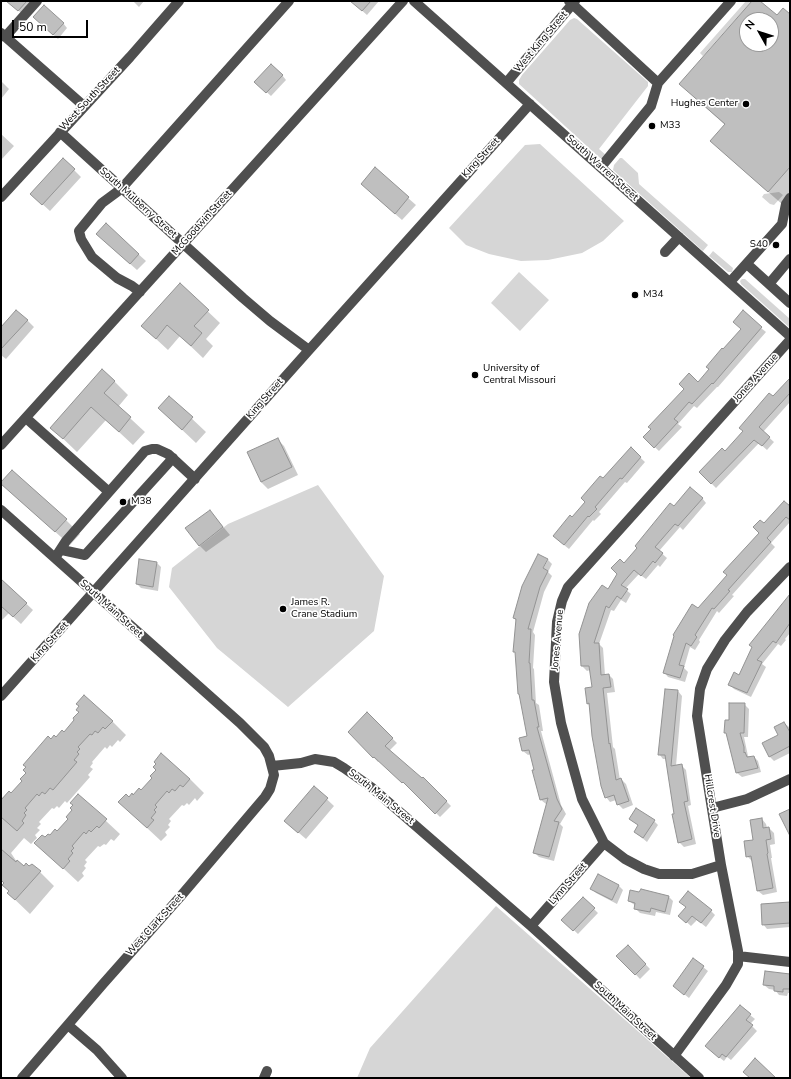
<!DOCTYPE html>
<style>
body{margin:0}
#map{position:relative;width:791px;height:1079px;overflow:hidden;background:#fff;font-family:"Nunito Sans",sans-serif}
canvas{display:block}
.frame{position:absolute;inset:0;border:2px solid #000;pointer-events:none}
.north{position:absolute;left:739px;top:12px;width:40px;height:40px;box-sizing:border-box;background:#fff;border:1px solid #999;border-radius:50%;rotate:309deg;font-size:11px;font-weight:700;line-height:16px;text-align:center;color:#000}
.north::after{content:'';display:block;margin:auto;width:14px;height:18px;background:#000;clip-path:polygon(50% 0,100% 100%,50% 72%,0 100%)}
.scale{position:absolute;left:12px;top:20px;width:76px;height:18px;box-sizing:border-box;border:2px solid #000;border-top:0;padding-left:5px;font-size:12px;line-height:14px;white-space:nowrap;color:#000;-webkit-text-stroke:3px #fff;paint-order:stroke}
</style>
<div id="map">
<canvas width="791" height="1079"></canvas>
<div class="frame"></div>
<div class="north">N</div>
<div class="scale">50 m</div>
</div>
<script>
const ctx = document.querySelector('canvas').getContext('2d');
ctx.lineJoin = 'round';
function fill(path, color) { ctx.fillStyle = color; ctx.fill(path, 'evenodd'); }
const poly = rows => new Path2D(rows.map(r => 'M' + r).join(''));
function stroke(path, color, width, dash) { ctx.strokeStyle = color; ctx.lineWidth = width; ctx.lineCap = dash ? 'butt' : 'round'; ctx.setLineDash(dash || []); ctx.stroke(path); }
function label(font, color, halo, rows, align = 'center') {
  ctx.font = font + ' "Nunito Sans",sans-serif'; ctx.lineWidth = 3.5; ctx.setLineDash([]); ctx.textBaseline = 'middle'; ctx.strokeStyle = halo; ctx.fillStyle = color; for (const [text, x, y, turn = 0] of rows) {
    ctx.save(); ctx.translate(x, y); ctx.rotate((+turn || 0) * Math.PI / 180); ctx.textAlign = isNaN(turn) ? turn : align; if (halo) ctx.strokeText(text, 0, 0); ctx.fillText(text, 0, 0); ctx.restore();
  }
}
fill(poly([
 [746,1,752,1,703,56,700,53],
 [574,18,577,19,648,82,648,86,599,149,607,156,605,158,600,158,519,84,519,80,522,75,570,20],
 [540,144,624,221,603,241,582,253,548,260,521,261,489,254,466,245,449,228,525,145],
 [620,158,622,158,638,173,639,184,708,245,703,251,613,170,614,165],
 [779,192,783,195,774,205,770,204,762,197,764,194],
 [713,251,733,268,732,272,728,272,709,256],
 [519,272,549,300,520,331,491,303],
 [742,279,745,279,790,319,790,328,741,284,740,281],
 [318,485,384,576,374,631,288,707,217,648,169,587,172,568,228,524],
 [496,906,691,1078,357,1078,370,1048]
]), '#d6d6d6');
fill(poly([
 [7,1,40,1,26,17],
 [133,1,144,1,139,7],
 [354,1,379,1,367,15,359,8],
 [753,1,759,1,777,17,790,16,790,197,783,205,726,155,725,125,680,84],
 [747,20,771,20,771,44,747,44],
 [39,21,63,23,67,28,58,39],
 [282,75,286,80,271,96,260,86],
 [1,81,9,89,1,99],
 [1,134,14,146,1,160],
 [375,169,416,205,402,220,369,191],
 [74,170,81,177,50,211,39,201],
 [106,225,146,261,137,270,104,241],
 [180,285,220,323,206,339,213,346,203,358,180,336,168,350,155,338],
 [27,320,34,327,6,359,1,355,1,328],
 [761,328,766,332,718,387,717,387,697,408,694,406,678,424,682,427,659,451,644,437,698,383,710,370,707,367],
 [790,379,790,402,763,432,774,442,767,450,759,443,716,488,700,472,725,452],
 [114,381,128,395,118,407,145,432,133,445,106,420,77,452,52,428],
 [169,397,206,432,196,443,159,408],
 [277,439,284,446,298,475,268,489,261,482],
 [631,449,645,462,627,483,625,482,599,512,601,514,594,521,593,520,569,549,559,541,572,518,587,503,603,480],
 [2,483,66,520,80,534,70,545,16,497],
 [702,498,706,503,683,530,680,527,659,551,667,558,660,567,658,565,646,579,639,574,625,589,631,594,626,603,621,600,614,611,611,610,599,644,603,648,605,675,609,675,613,679,615,692,607,693,613,747,615,749,620,780,621,779,626,784,633,805,623,809,618,804,616,800,610,802,606,797,590,706,587,703,593,688,590,670,587,671,582,666,608,590,625,564,674,507],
 [790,503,790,522,771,543,775,547,732,595,734,596,719,613,717,611,699,640,700,642,695,650,690,647,684,668,688,672,685,682,668,677,664,672,698,609,728,575,760,533,764,525],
 [210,511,230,535,206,552,199,545],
 [548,560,552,564,548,572,552,576,544,592,533,632,535,635,533,668,534,669,536,703,539,705,543,731,541,731,561,805,566,814,560,824,563,827,554,861,539,857,534,852,547,804,546,804,541,800,534,771,536,771,531,754,528,755,523,751,520,739,528,737,516,621,514,618],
 [156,562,161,567,158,591,141,588,137,584],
 [1,580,33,610,21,624,9,613,1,621],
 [790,596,790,633,785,639,786,640,781,646,778,644,762,664,766,667,751,697,734,689,730,685,740,676],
 [678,691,682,696,676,766,682,766,686,770,691,805,688,806,696,844,684,847,679,842,666,759,663,759,659,754],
 [744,704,749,709,748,737,744,737,748,756,750,758,754,757,758,761,761,772,742,777,737,773,727,734],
 [367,714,397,743,389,751,422,780,423,778,451,806,440,817,408,785,407,786,379,761,378,762,349,732],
 [112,721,126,735,120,742,118,740,112,747,110,745,107,749,105,747,92,762,93,763,90,767,93,769,88,775,90,777,67,803,65,801,59,808,57,806,54,809,52,808,39,822,41,824,37,828,40,830,35,835,37,838,31,844,24,838,11,853,17,862,24,867,40,872,54,886,30,914,8,893,10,891,5,883,3,880,1,881,1,798,2,797,3,799,11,794,23,781,51,740,64,733],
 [784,723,789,727,790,727,790,753,774,761,770,757,763,744,779,735],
 [190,779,204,793,197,801,195,798,189,805,187,803,184,806,182,805,169,819,171,821,168,825,170,827,165,832,167,835,161,841,119,802,141,791],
 [314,787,334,806,306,839,292,827],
 [78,795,120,834,114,841,111,839,106,845,104,844,100,847,98,846,85,860,87,862,84,866,86,868,82,873,84,876,78,882,36,843,58,832,69,819,74,811,74,805],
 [630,818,654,821,658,825,647,842,635,832,639,826],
 [762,819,766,824,767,828,769,828,774,833,775,844,770,845,772,858,771,858,777,892,763,895,758,891,752,861,747,856],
 [598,876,619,886,623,890,617,904,596,893,592,889],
 [669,897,673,901,670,915,656,912,655,916,640,913,635,908,636,906,629,901],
 [583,898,598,913,578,934,563,920],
 [790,903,790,927,767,929,763,924],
 [711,911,715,915,706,927,697,920,691,926,680,916],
 [628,946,650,969,640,979,618,956],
 [693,959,708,971,689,998,674,986],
 [790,975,790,993,788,993,787,996,779,995,775,990,769,989,764,985],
 [750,1015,755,1019,750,1024,757,1031,731,1060,727,1057,724,1061,711,1051]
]), '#0003');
const building = poly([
 [6,1,27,1,18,11,6,1],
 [350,1,371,1,362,11,350,1],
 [752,1,760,1,777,15,783,8,790,14,790,167,768,192,710,141,725,124,679,84,752,1],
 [747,20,771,20,771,44,747,44,747,20],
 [44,5,64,23,53,35,33,17,44,5],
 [271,64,283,75,266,93,254,82,271,64],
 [63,158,75,169,42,205,30,194,63,158],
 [375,167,409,197,395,214,361,184,375,167],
 [106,223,139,254,130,264,96,234,106,223],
 [180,283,209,310,194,326,202,333,191,346,167,325,156,339,141,326,180,283],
 [16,310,28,320,1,349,1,327,16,310],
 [743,310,762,327,713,384,712,383,692,404,689,402,674,419,678,422,654,448,643,437,651,429,648,427,684,389,679,384,689,373,698,382,709,369,706,367,722,348,723,349,741,329,733,322,743,310],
 [102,369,115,381,104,393,131,417,119,432,91,407,63,439,50,428,102,369],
 [790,378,790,393,759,427,770,437,762,446,754,440,711,484,699,472,722,448,725,451,743,431,739,428,769,393,773,396,790,378],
 [169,396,193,417,182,430,158,408,169,396],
 [278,438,292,467,261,482,247,452,278,438],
 [631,447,641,457,622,479,620,478,595,507,597,509,589,517,588,516,564,545,553,536,570,515,572,517,585,502,581,498,600,476,603,478,631,447],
 [12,470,67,519,55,532,1,484,1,482,12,470],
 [690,487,703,498,678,526,675,524,655,547,663,553,655,563,653,561,641,576,634,570,621,585,628,589,621,599,617,596,609,608,606,606,594,643,599,643,601,675,609,674,611,687,603,688,609,744,610,743,616,780,621,778,629,801,617,805,614,795,605,798,601,786,592,736,589,703,587,704,585,688,592,687,589,666,581,666,579,634,589,603,602,585,608,589,617,574,611,568,620,559,624,563,637,548,635,546,670,503,674,506,690,487],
 [784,501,790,506,790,520,786,517,767,538,771,542,728,590,730,591,714,609,712,608,695,635,697,637,691,646,686,643,679,665,684,666,680,678,663,673,674,636,673,635,692,604,698,608,727,575,723,572,759,533,753,527,760,520,764,523,784,501],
 [210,510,223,527,199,546,185,528,210,510],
 [538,554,548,559,543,568,548,571,540,587,528,629,531,629,529,663,530,663,532,700,534,700,539,727,537,727,557,799,562,809,554,821,559,822,549,857,533,853,548,798,540,800,532,770,534,770,529,750,522,751,519,738,527,736,519,694,518,694,515,652,513,652,516,619,513,618,522,586,538,554],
 [139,559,157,562,153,587,136,584,139,559],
 [1,579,27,603,13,617,1,606,1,579],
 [790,594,790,623,776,643,773,641,757,660,762,662,747,693,728,685,734,672,739,675,752,647,749,645,790,594],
 [665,689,678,690,671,766,682,764,688,801,684,802,692,839,678,843,672,814,674,814,665,755,658,755,665,689],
 [84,695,113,721,105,729,103,727,98,733,95,731,92,735,90,734,78,747,80,749,77,752,79,754,74,760,77,762,53,790,50,788,45,794,42,792,39,796,37,794,25,808,27,810,24,813,26,815,22,821,24,823,17,831,1,817,1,800,9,791,11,793,22,781,20,779,26,773,23,770,26,767,23,765,48,736,51,739,54,735,56,737,62,730,64,732,74,720,73,718,79,712,76,710,79,706,76,704,84,695],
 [729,703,745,703,744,733,740,733,744,747,744,753,745,752,747,757,754,756,758,768,736,773,726,733,724,733,725,720,729,720,729,703],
 [367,712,393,738,385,746,422,778,423,777,447,801,435,814,403,782,402,783,374,757,373,758,348,732,367,712],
 [784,722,790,732,790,746,769,757,762,743,778,735,774,727,784,722],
 [161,753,190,779,183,787,180,785,175,791,172,789,169,793,167,791,155,805,157,807,154,810,156,812,151,818,154,820,147,828,118,802,126,794,129,797,132,793,133,795,139,788,141,790,152,778,150,776,156,770,153,767,156,764,154,762,161,753],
 [314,786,328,798,298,833,284,821,314,786],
 [78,794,107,819,99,828,97,826,91,832,89,830,86,834,84,832,72,846,74,848,71,851,73,853,68,859,70,861,63,869,34,843,42,835,45,837,48,834,50,835,55,829,57,831,68,819,66,817,72,810,70,808,73,805,70,803,78,794],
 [636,808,655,820,643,838,634,832,638,825,629,819,636,808],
 [790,809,790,836,779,814,790,809],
 [762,818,763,828,769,827,771,839,766,840,768,853,767,854,773,888,757,891,751,856,746,857,744,841,753,840,750,820,762,818],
 [1,849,16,862,17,860,24,866,26,863,29,866,32,864,41,871,15,900,7,893,9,891,2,885,4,883,1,880,1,849],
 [598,874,619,885,612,900,590,889,598,874],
 [641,889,669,896,665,912,651,908,650,912,634,909,635,903,628,901,630,890,639,892,641,889],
 [688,891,712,910,701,923,692,916,686,923,678,916,686,907,679,902,688,891],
 [583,897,595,908,573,931,561,920,583,897],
 [790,902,790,923,762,925,761,904,790,902],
 [628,945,646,964,635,975,616,956,628,945],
 [693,958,704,966,684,995,673,986,693,958],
 [765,971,790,974,790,989,783,989,783,992,774,991,774,986,763,985,765,971],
 [740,1005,751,1014,746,1020,753,1025,726,1057,722,1054,719,1058,705,1046,740,1005],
 [755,1058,776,1078,750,1078,743,1072,755,1058]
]);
fill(building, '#bfbfbf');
stroke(building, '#939393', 1);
stroke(poly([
 [414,1,790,336],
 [569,1,658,83,731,1],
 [1,33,84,106],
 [5,37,37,1],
 [507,82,575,1],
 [60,132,243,298,270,321,309,350],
 [601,167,651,106,658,83],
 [1,197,130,57,179,1],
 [665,252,679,237],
 [747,264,790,303],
 [730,282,782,224,786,204,790,198],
 [769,284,790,259],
 [140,292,132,286,117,278,92,257,81,239,79,231,102,203,121,189,289,1],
 [26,418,109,492],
 [1,445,403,1],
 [1,510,240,723,264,747,269,756,274,775,270,789,265,797,180,897,103,984,22,1078],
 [62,550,85,555,173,458],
 [55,558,66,541,145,451,152,449,157,449,168,454,195,479],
 [1,696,309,350,530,104],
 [272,766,301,763,315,759,334,762,344,768,371,787,531,926,699,1078],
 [712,808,747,799,790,779],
 [721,865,692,874,659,874,644,869,625,859,604,843,582,799,561,723,554,682,557,622,562,601,568,587,790,340],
 [531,926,604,843],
 [738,956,790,962],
 [68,1025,97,1050,122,1078],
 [674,1056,726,985,738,964,738,951,721,865,697,716,700,689,707,669,725,640,747,612,790,567],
 [264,1078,267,1071]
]), '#4f4f4f', 10);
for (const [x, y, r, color] of [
 [746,104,4,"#000"],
 [652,126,4,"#000"],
 [776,245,4,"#000"],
 [635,295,4,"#000"],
 [475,375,4,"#000"],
 [123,502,4,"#000"],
 [283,609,4,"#000"]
]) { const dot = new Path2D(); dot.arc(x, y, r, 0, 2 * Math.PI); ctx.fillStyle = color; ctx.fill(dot); stroke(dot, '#fff', 1.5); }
label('10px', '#000', '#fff', [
 ["West King Street",541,42,-50],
 ["West South Street",90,99,-47],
 ["King Street",481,158,-48],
 ["South Warren Street",602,168,42],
 ["South Mulberry Street",138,203,42],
 ["McGoodwin Street",202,223,-48],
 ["Jones Avenue",756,378,-48],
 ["King Street",265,399,-49],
 ["South Main Street",111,609,42],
 ["Jones Avenue",558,640,-85],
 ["King Street",50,642,-48],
 ["South Main Street",381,797,39],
 ["Hillcrest Drive",712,806,81],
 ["Lynn Street",568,884,-49],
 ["West Clark Street",155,925,-48],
 ["South Main Street",625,1011,43]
]);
label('10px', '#000', '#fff', [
 ["Hughes Center",738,104,"right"],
 ["M33",660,126],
 ["S40",768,245,"right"],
 ["M34",643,295],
 ["University of",483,369],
 ["Central Missouri",483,381],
 ["M38",131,502],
 ["James R.",291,603],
 ["Crane Stadium",291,615]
], 'left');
</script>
